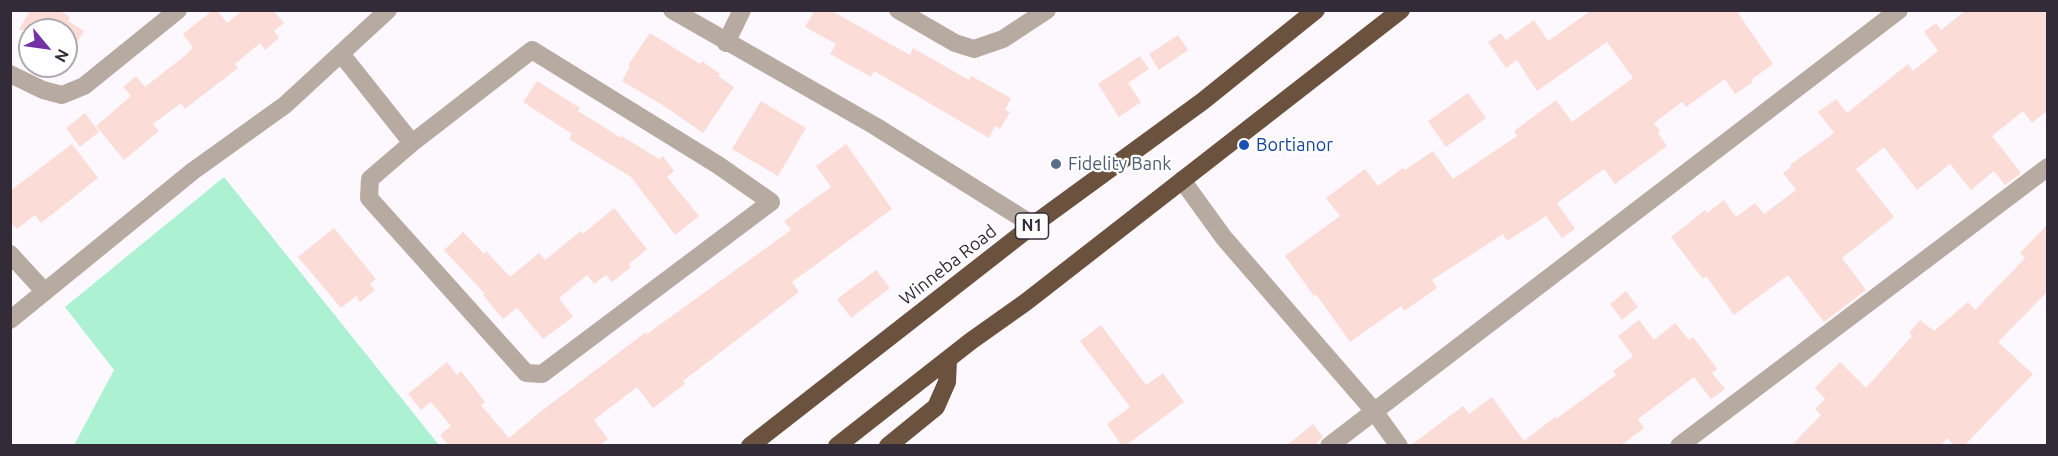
<!DOCTYPE html>
<style>
body{margin:0}
#map{position:relative;width:2058px;height:456px;overflow:hidden;background:#fcf8fe;font-family:Ubuntu,sans-serif}
canvas{display:block}
.frame{position:absolute;inset:0;border:12px solid #332b37;pointer-events:none}
.north{position:absolute;left:18px;top:18px;width:60px;height:60px;box-sizing:border-box;background:#fff;border:2px solid #adaaaf;border-radius:50%;rotate:119deg;font-size:16px;font-weight:700;line-height:24px;text-align:center;color:#332b37}
.north::after{content:'';display:block;margin:auto;width:21px;height:27px;background:#7232a6;clip-path:polygon(50% 0,100% 100%,50% 72%,0 100%)}
</style>
<div id="map">
<canvas width="2058" height="456"></canvas>
<div class="frame"></div>
<div class="north">N</div>
</div>
<script>
const ctx = document.querySelector('canvas').getContext('2d');
ctx.lineJoin = 'round';
function fill(path, color) { ctx.fillStyle = color; ctx.fill(path, 'evenodd'); }
const poly = rows => new Path2D(rows.map(r => 'M' + r).join(''));
function stroke(path, color, width, dash) { ctx.strokeStyle = color; ctx.lineWidth = width; ctx.lineCap = dash ? 'butt' : 'round'; ctx.setLineDash(dash || []); ctx.stroke(path); }
function label(font, color, halo, rows, align = 'center') {
  ctx.font = font + ' Ubuntu,sans-serif'; ctx.lineWidth = 4.5; ctx.setLineDash([]); ctx.textBaseline = 'middle'; ctx.strokeStyle = halo; ctx.fillStyle = color; for (const [text, x, y, turn = 0] of rows) {
    ctx.save(); ctx.translate(x, y); ctx.rotate((+turn || 0) * Math.PI / 180); ctx.textAlign = isNaN(turn) ? turn : align; if (halo) ctx.strokeText(text, 0, 0); ctx.fillText(text, 0, 0); ctx.restore();
  }
}
fill(poly([
 [224,177,439,445,74,445,114,370,65,307]
]), '#acf2d2');
fill(poly([
 [30,10,58,10,70,17,68,21,84,31,66,61,66,25,63,30,19,30],
 [213,10,217,10,227,23,243,10,273,10,284,23,274,31,279,38,265,50,260,43,235,64,238,68,212,88,185,109,181,103,153,124,159,131,124,160,96,126,131,96,123,87,136,76,145,87,187,54,193,47,183,34],
 [815,10,830,10,910,55,913,48,969,80,971,76,1011,98,1005,110,1010,112,1000,129,995,126,989,138,874,71,871,77,830,54,836,44,805,27],
 [1592,10,1736,10,1773,64,1751,80,1753,82,1735,94,1725,79,1686,107,1682,102,1654,123,1660,131,1658,133,1667,146,1615,184,1604,169,1557,203,1575,229,1562,238,1546,216,1507,241,1503,234,1432,280,1437,288,1404,311,1401,306,1350,342,1316,294,1314,296,1285,256,1340,216,1326,198,1365,169,1378,186,1403,168,1405,170,1433,151,1453,179,1517,136,1514,131,1556,100,1572,122,1633,78,1607,42,1537,91,1517,60,1506,68,1488,42,1501,33,1506,40,1534,20,1548,41],
 [1966,10,2048,10,2048,110,2032,123,2023,111,1992,136,2021,173,2005,185,1994,171,1971,190,1950,164,1917,190,1884,147,1856,169,1894,217,1842,258,1866,290,1824,322,1788,275,1734,315,1706,276,1703,279,1671,237,1705,210,1707,213,1724,200,1736,217,1755,203,1764,214,1796,190,1783,173,1791,167,1790,165,1834,133,1818,112,1836,99,1847,113,1908,64,1913,71,1938,51,1924,32,1936,23,1941,30],
 [650,33,700,64,702,61,720,74,718,76,734,87,703,133,664,106,622,81,630,66,628,65],
 [1178,35,1188,50,1159,70,1149,54],
 [1140,56,1149,69,1128,83,1141,102,1119,117,1098,84],
 [537,81,580,108,578,111,621,138,622,136,659,159,663,156,674,171,667,177,699,216,675,235,631,177,569,139,572,134,523,102],
 [1468,93,1486,118,1446,147,1428,121],
 [761,101,806,128,778,176,732,149],
 [85,113,99,132,80,147,66,128],
 [72,144,98,178,41,223,35,215,17,229,10,222,10,191],
 [846,144,892,209,792,282,799,292,683,381,685,384,653,408,637,387,594,420,608,439,599,446,449,446,440,435,451,426,431,402,421,410,408,394,447,362,457,375,461,371,485,402,481,405,509,438,540,412,646,332,647,334,791,230,784,221,831,187,816,166],
 [614,208,647,249,629,264,631,267,612,282,606,275,594,284,587,275,559,298,573,317,543,339,517,308,503,319,483,295,485,294,444,250,463,232,484,254,486,251,510,277,539,253,545,260,581,231,583,234],
 [2048,224,2048,291,1998,342,2033,374,1964,446,1955,446,1947,438,1940,446,1791,446,1821,415,1815,409,1825,399,1815,388,1840,362,1866,388,1912,336,1909,333,1920,320,1934,331,1968,302,1975,310,2025,258,2020,253],
 [334,228,376,279,370,284,375,290,360,302,356,296,341,308,298,257],
 [876,270,890,288,851,318,837,299],
 [1626,291,1638,307,1622,320,1610,304],
 [1639,320,1654,340,1675,323,1689,340,1693,337,1717,369,1712,373,1725,389,1711,399,1694,377,1638,419,1644,428,1620,446,1410,446,1463,406,1469,414,1492,397,1524,441,1555,417,1556,419,1616,375,1613,371,1633,356,1618,336],
 [1101,325,1146,385,1163,373,1184,402,1125,446,1122,446,1107,424,1130,407,1080,341],
 [1313,424,1323,437,1314,446,1286,446]
]), '#fcdcd7');
stroke(poly([
 [672,10,875,126,1033,225],
 [898,10,955,43,974,49,1003,39,1047,10],
 [726,43,742,10],
 [532,50,718,165,771,202,542,374,526,373,369,198,370,179,412,143,532,50],
 [342,55,412,143],
 [10,74,43,90,62,95,84,86,178,10],
 [1182,180,1224,238,1374,411,1399,446],
 [10,254,45,292],
 [10,320,193,171,285,105,388,10],
 [1329,446,1899,10],
 [1679,446,2048,167]
]), '#b7aaa0', 18);
stroke(poly([
 [750,446,1033,225,1203,101,1316,10],
 [837,446,971,341,1026,302,1401,10],
 [888,446,936,407,947,382,948,360]
]), '#6b523e', 18);
for (const [x, y, r, color] of [
 [1244,145,6,"#1a4fb4"],
 [1056,164,6,"#5c6f8a"]
]) { const dot = new Path2D(); dot.arc(x, y, r, 0, 2 * Math.PI); ctx.fillStyle = color; ctx.fill(dot); stroke(dot, '#fff', 2); }
for (const [x, y, w] of [
 [1032,226,33]
]) { const box = new Path2D(); box.roundRect(x - w / 2, y - 13, w, 26, 4.5); ctx.fillStyle = '#fff'; ctx.fill(box); stroke(box, '#332b37', 1.5); }
label('bold 16px', '#332b37', null, [
 ["N1",1032,226]
]);
label('18px', '#164399', '#fff', [
 ["Bortianor",1256,145]
], 'left');
label('18px', '#4e5e75', '#fff', [
 ["Fidelity Bank",1068,164]
], 'left');
label('18px', '#332b37', '#fff', [
 ["Winneba Road",948,265,-38]
]);
</script>
